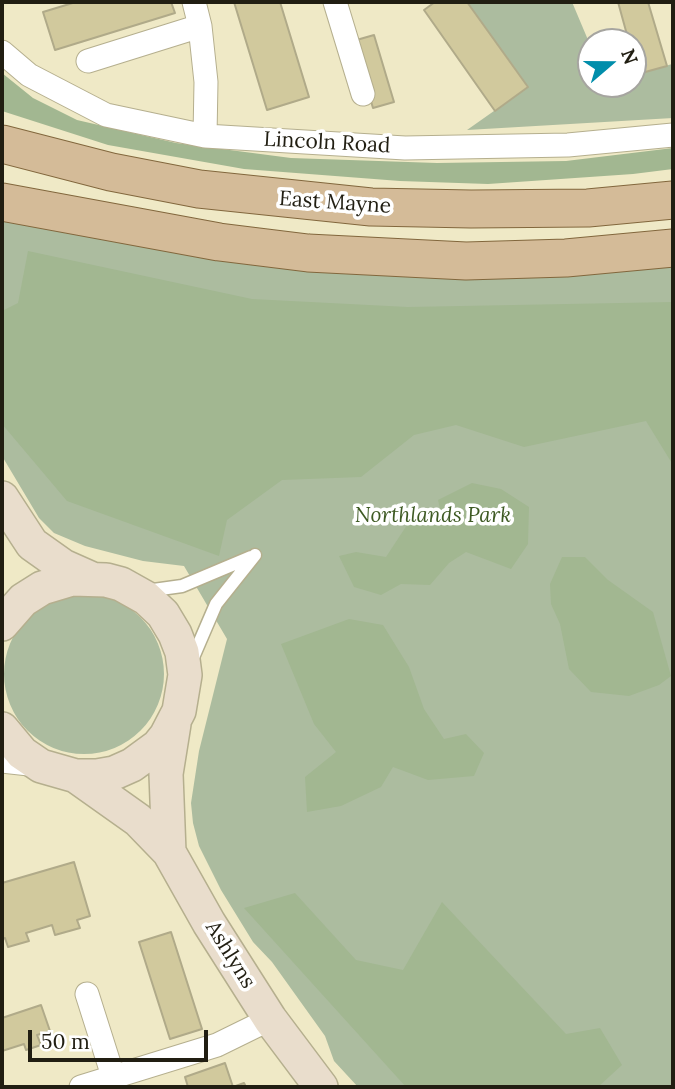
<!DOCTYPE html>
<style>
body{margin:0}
#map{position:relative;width:675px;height:1089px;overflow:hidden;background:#efe9c6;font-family:Lora,serif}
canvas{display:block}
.frame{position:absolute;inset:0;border:4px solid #211e12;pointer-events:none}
.north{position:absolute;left:577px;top:28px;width:70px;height:70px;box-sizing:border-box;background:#fff;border:2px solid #a6a5a0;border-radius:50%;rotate:70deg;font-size:19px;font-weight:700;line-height:28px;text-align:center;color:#211e12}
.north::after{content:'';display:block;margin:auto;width:24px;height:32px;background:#018eab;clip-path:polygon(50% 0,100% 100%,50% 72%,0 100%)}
.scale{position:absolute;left:28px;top:1030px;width:180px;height:32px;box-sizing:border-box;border:4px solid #211e12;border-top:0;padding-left:9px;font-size:21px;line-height:24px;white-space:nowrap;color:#211e12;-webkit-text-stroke:5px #fff;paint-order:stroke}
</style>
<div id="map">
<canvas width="675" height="1089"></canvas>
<div class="frame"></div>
<div class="north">N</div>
<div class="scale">50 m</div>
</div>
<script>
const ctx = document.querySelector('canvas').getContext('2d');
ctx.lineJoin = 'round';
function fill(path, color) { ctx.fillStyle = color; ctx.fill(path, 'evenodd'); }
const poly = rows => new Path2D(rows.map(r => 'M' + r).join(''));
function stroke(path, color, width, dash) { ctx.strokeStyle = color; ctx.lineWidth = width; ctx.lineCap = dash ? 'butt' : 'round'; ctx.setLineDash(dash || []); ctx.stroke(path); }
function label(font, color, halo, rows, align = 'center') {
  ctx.font = font + ' Lora,serif'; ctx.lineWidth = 7; ctx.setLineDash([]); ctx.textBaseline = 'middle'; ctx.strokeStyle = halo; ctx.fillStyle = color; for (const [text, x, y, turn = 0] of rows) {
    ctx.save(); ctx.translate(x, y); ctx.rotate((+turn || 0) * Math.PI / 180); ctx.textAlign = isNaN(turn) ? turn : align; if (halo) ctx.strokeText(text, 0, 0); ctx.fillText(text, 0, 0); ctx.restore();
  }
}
fill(poly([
 [467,2,572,2,591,47,591,84,633,84,633,76,672,64,673,118,467,130,528,87],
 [2,221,234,262,673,265,673,1087,358,1087,334,1061,325,1036,272,962,253,942,221,890,199,846,193,823,191,803,199,751,227,639,184,566,143,561,85,546,54,533,39,518,2,456],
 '4 674a80 80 0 1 1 160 0a80 80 0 1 1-160 0Z'
]), '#acbc9f');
fill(poly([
 [2,73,33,98,77,120,176,143,291,158,437,163,566,161,673,148,673,169,633,174,488,184,400,181,244,169,108,145,2,111],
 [28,251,252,299,408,307,673,302,673,465,646,421,524,447,456,425,414,435,361,477,282,480,227,520,219,556,67,501,2,424,2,311,18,303],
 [472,483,501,489,529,507,528,544,511,569,466,552,449,563,430,585,401,584,381,595,354,587,339,556,356,552,386,557,407,525,422,514,443,522,438,500],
 [562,557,585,557,608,580,653,612,671,676,659,685,629,696,591,692,569,669,560,624,551,604,550,584],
 [349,619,383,625,409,667,424,709,444,739,466,734,484,753,474,776,428,780,393,767,381,787,341,806,307,812,305,777,336,752,314,724,281,644],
 [295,893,356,960,403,970,442,902,566,1034,600,1028,622,1065,598,1087,406,1087,244,908]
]), '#a2b791');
const building = poly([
 [76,2,171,2,175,13,55,50,43,12,76,2],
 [234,2,280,2,309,97,267,110,234,2],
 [435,2,467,2,528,87,495,111,424,10,435,2],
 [618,2,648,2,667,66,638,74,633,55,633,42,629,42,618,2],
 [374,35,394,102,373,108,353,41,374,35],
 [74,862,90,916,77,920,80,928,55,935,52,925,26,933,29,941,8,947,5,938,2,939,2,883,74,862],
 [171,932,202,1029,170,1039,139,942,171,932],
 [41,1005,50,1031,37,1035,41,1045,26,1050,24,1044,2,1051,2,1018,41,1005],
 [225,1063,233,1087,244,1083,246,1087,188,1087,185,1077,225,1063]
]);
fill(building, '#d1c99d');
stroke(building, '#b0aa89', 2);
const lane = poly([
 [146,591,182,586,251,557],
 [191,662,216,604,255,555]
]);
const street = poly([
 [194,2,200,26,206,82,205,136],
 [335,2,363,94],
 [2,52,29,75,106,115,205,136,405,148,568,145,673,135],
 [88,61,200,26],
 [2,761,38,765],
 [87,994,113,1076],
 [81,1087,217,1045,270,1019]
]);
const secondary = poly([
 [2,498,32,544,63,566,90,578],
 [2,624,23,600,42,588,72,579,106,580,121,584,146,598,163,614,175,634,182,652,185,675,179,711,166,736,158,746,132,765,114,773,97,776,76,776,41,766,22,753,2,729],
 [76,776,138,820,169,852,209,923,270,1019,321,1087],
 [169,852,166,774,174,724]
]);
const primary = poly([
 [2,144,111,172,199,189,371,207,471,209,588,208,673,200],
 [2,202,219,242,308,253,466,261,566,258,673,248]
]);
stroke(lane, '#b5af8e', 15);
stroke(street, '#b5af8e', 25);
stroke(secondary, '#b5af8e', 36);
stroke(primary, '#82673d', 39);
stroke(lane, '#fff', 12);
stroke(street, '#fff', 23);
stroke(secondary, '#e9ddcc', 33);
stroke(primary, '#d4bb98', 37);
label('21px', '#211e12', '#fff', [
 ["Lincoln Road",327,143,3],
 ["East Mayne",335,203,4],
 ["Ashlyns",230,955,58]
]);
label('italic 21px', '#3e5a23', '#fff', [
 ["Northlands Park",433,516]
]);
</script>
